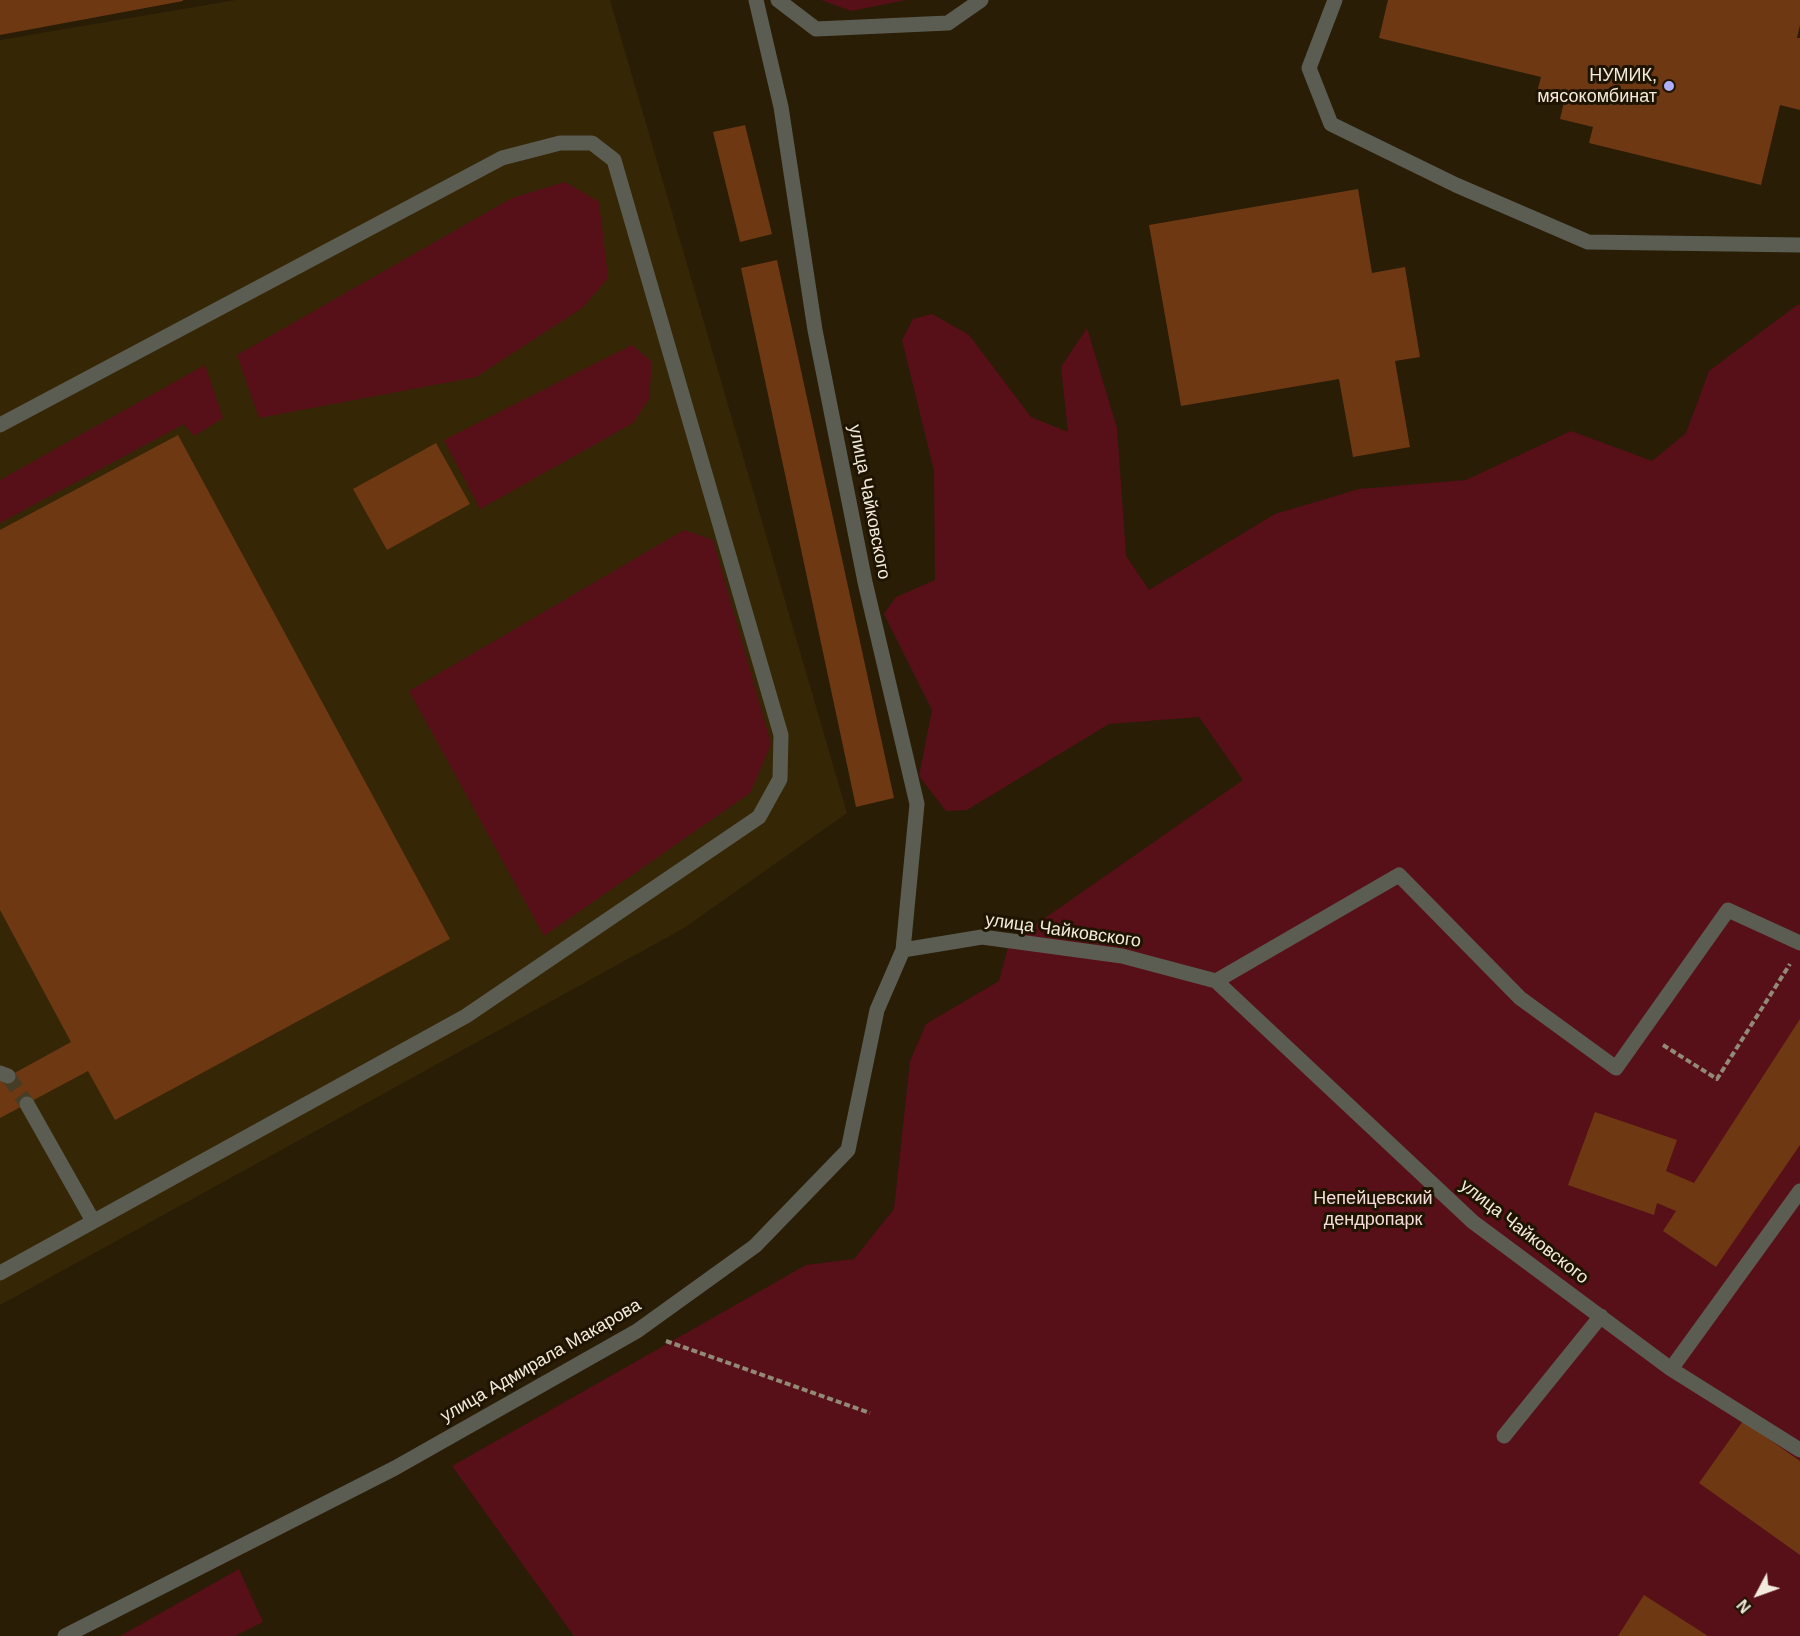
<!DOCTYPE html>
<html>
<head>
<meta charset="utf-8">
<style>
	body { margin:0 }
	#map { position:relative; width:1800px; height:1636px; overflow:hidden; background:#291d06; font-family:Arial,sans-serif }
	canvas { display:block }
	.north { position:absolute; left:1728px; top:1564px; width:60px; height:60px; -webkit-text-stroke:4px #1f1400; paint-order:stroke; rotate:229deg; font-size:16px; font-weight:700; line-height:24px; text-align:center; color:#f2ebdd }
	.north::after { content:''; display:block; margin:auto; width:21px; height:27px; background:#f2ebdd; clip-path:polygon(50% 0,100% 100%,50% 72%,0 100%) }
</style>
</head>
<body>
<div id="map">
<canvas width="1800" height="1636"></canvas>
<div class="north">N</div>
</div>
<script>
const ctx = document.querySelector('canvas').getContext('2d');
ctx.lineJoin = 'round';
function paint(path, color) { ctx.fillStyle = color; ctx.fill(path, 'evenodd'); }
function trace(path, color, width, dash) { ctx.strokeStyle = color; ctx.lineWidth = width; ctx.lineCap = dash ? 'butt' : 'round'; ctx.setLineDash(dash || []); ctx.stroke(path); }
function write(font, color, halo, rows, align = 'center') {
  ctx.font = font + ' Arial,sans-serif'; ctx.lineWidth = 6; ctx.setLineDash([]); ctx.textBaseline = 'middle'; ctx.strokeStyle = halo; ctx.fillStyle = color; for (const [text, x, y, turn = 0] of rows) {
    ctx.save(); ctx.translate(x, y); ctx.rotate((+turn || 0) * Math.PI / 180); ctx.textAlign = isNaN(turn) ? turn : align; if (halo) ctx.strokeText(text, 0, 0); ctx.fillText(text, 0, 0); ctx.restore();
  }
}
const built = new Path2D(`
	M236 0H610L847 813 684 928 0 1305V40Z`);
const green = new Path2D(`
	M821 0H906L851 11Z
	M565 182 599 202 608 278 582 308 476 377 259 418 237 355 512 198Z
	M1797 305H1800V1636H574L452 1466 806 1265 854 1259 894 1209 910 1061 926 1024 999 981 1009 943 1243 780 1199 717 1109 724 967 810 946 811 919 776 932 710 884 614 896 597 935 580 934 471 902 340 913 319 932 314 969 335 1031 417 1068 432 1061 367 1087 328 1117 428 1126 556 1149 590 1275 514 1359 489 1466 480 1571 431 1652 461 1686 433 1709 371Z
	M632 345 652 362 649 399 633 423 480 509 444 440Z
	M205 365 223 418 194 436 184 424 0 523V480Z
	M684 530 713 540 771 744 750 793 544 936 409 691Z
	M239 1569 263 1622 235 1636H120Z`);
const building = new Path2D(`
	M0 0H183V1L0 35Z
	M1388 0H1800V25L1797 38H1800V110L1780 105 1761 185 1589 143 1593 127 1560 119 1564 102 1536 96 1541 77 1379 38Z
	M745 125 772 234 740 242 713 132Z
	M1358 189 1372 273 1405 267 1420 357 1395 361 1410 447 1353 457 1339 379 1181 406 1149 225Z
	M777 260 894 798 856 807 741 268Z
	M178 435 450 939 115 1120 88 1071 0 1118V1081L71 1042 0 910V530Z
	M436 443 470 504 387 550 353 489Z
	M1800 1019V1145L1716 1267 1663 1231 1676 1211 1657 1203 1654 1215 1568 1185 1595 1112 1677 1140 1666 1171 1694 1183Z
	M1743 1421 1800 1461V1555L1699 1483Z
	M1644 1595 1708 1636H1618Z`);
const minorTunnel = new Path2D(`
	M8 1076 27 1104`);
const path = new Path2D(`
	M1663 1045 1717 1079 1790 964
	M666 1341 870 1413`);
const minor = new Path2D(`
	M778 0 816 29 948 23 981 0
	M1335 0 1309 68 1331 124 1456 185 1588 242 1800 245
	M0 425 502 158 560 143H592L614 160 781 735 780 779 759 817 466 1016 0 1273
	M903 950 982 937 1122 956 1216 981 1473 1222 1671 1369 1800 1450
	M1216 981 1399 875 1520 998 1616 1068 1728 910 1800 943
	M0 1073 8 1076
	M27 1104 93 1221
	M1671 1369 1800 1191
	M1504 1436 1601 1316
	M65 1636 395 1468 637 1331 755 1246 848 1150 877 1010 903 950 917 804 865 582 815 330 781 107 756 0`);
const markers = [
	[1669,86,6,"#afaefa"]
];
const poiNames = [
	["НУМИК,",1657,76],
	["мясокомбинат",1657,97]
];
const streetNames = [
	["улица Чайковского",869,502,79],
	["улица Чайковского",1063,931,8],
	["улица Чайковского",1524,1232,38],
	["улица Адмирала Макарова",541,1361,-30]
];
const parkNames = [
	["Непейцевский",1373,1199],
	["дендропарк",1373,1220]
];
paint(built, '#352606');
paint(green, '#570f18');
paint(building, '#6e3813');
trace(minorTunnel, '#473c26', 15, [15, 8]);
trace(path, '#928976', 4, [6, 3]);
trace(minor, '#5b5d52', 15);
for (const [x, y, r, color] of markers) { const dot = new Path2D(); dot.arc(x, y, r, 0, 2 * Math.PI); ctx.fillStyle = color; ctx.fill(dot); trace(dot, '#1f1400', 2); }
write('18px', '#f2ebdd', '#1f1400', poiNames, 'right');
write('18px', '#f2ebdd', '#1f1400', streetNames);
write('18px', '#f5dcdb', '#1f1400', parkNames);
</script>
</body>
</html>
